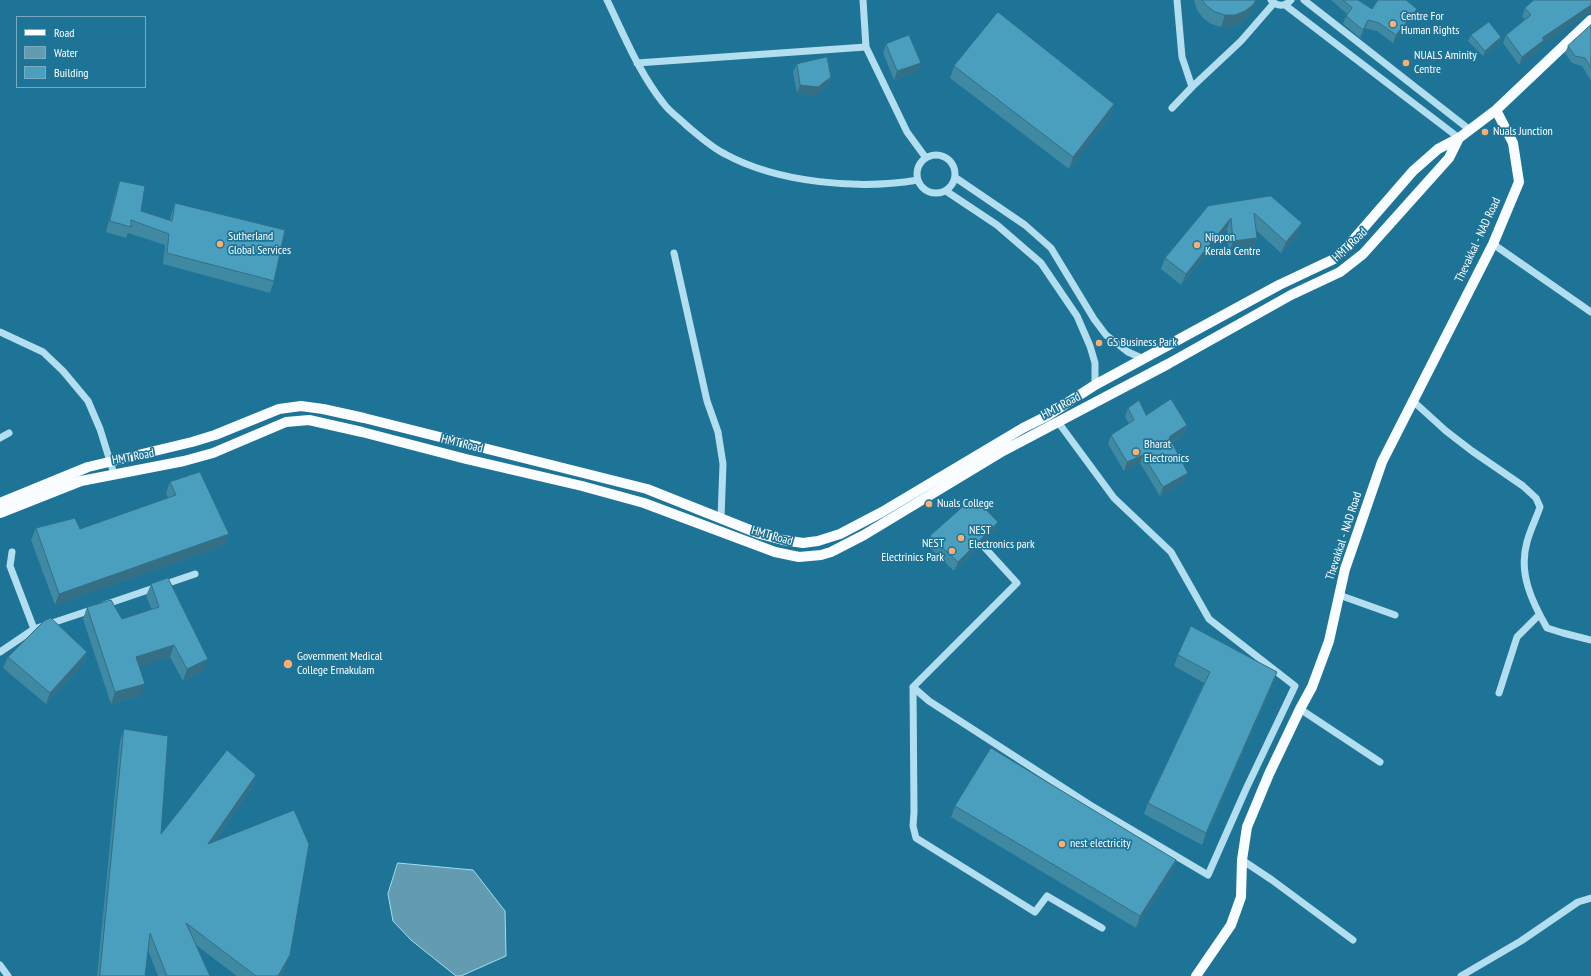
<!DOCTYPE html>
<html>
<head>
<meta charset="utf-8">
<style>
	body { margin:0 }
	#map { position:relative; width:1591px; height:976px; overflow:hidden; background:#1d7497; font-family:"PT Sans Narrow",sans-serif }
	canvas { display:block }
	.legend { position:absolute; left:16px; top:16px; width:130px; height:72px; box-sizing:border-box; background:#1d7497; border:1px solid #77acc1; margin:0; padding:5px 7px; list-style:none; font-size:12px; color:#fff }
	.legend li { display:flex; align-items:center; gap:8px; height:20px }
	.legend b { width:20px; border:1px solid #77acc1 }
</style>
</head>
<body>
<div id="map">
<canvas width="1591" height="976"></canvas>
<ul class="legend">
<li><b style="height:5px;background:#fafdff"></b>Road</li>
<li><b style="height:11px;background:#639bb1"></b>Water</li>
<li><b style="height:11px;background:#4a9fbe"></b>Building</li>
</ul>
</div>
<script>
const ctx = document.querySelector('canvas').getContext('2d');
ctx.lineJoin = 'round';
function paint(path, color) { ctx.fillStyle = color; ctx.fill(path, 'evenodd'); }
function trace(path, color, width, dash) { ctx.strokeStyle = color; ctx.lineWidth = width; ctx.lineCap = dash ? 'butt' : 'round'; ctx.setLineDash(dash || []); ctx.stroke(path); }
function write(font, color, halo, rows, align = 'center') {
  ctx.font = font + ' "PT Sans Narrow",sans-serif'; ctx.lineWidth = 3.5; ctx.setLineDash([]); ctx.textBaseline = 'middle'; ctx.strokeStyle = halo; ctx.fillStyle = color; for (const [text, x, y, turn = 0] of rows) {
    ctx.save(); ctx.translate(x, y); ctx.rotate((+turn || 0) * Math.PI / 180); ctx.textAlign = isNaN(turn) ? turn : align; if (halo) ctx.strokeText(text, 0, 0); ctx.fillText(text, 0, 0); ctx.restore();
  }
}
const water = new Path2D(`
	M398 863 473 870 505 911 506 956 461 976H456L411 940 393 921 388 894Z`);
const minor = new Path2D(`
	M607 0C624 35 639 73 664 104 670 112 679 118 686 125 698 135 711 147 725 154 778 183 859 190 918 180
	M863 0 866 47 907 132 926 158
	M1177 0 1182 57 1192 87
	M1271 0C1277 7 1285 7 1291 0
	M1304 0 1470 130
	M1285 5 1459 138
	M637 63 866 47
	M1172 108 1192 87 1241 41 1274 3
	M917 174a19 19 0 1 1 38 0a19 19 0 1 1-38 0Z
	M956 178 1025 225 1051 248 1094 319 1106 335 1128 352 1144 359
	M946 191 997 225 1041 263 1077 316 1090 346 1095 363V385
	M1493 244 1591 312
	M674 253 707 401 718 432 723 464 721 518
	M0 332 43 352 63 371 88 401 100 429 114 474
	M1413 401 1446 431 1472 451 1523 486 1536 498 1540 507C1536 519 1530 530 1527 542 1518 573 1532 602 1547 628L1563 633 1591 640
	M0 438 9 433
	M985 548 1017 583 913 687 929 701 1090 805 1208 875 1246 789 1295 686 1209 619 1171 552 1114 498 1058 422
	M12 552 10 566 34 629 94 609
	M1339 595 1395 615
	M104 605 195 574
	M0 652 34 629
	M913 687 914 812 913 826 916 838 1035 912 1047 896 1102 928
	M1499 693 1517 637 1539 615
	M1300 709 1380 762
	M1242 860 1272 880 1353 940
	M0 965 8 976
	M1461 976 1521 941 1578 902 1591 898`);
const major = new Path2D(`
	M0 503 88 467 192 442 215 435 279 409 301 406 323 409 364 418 647 489 760 534 783 540 803 543 818 541 840 534 882 512 1023 428 1047 416 1095 385 1279 285 1334 259 1347 247 1413 171 1438 149 1459 138 1496 110 1591 20
	M0 513 81 481 184 461 213 453 286 422 309 420 362 432 466 459 582 486 644 503 775 552 799 557 821 555 831 552 864 535 1003 451 1168 364 1291 295 1340 272 1363 254 1449 158 1459 138
	M1196 976 1231 925 1241 897 1242 860 1247 827 1269 774 1300 709 1312 687 1329 641 1345 569 1382 462 1493 244 1519 182 1513 143 1496 110`);
const wall = new Path2D(`
	M1194 0H1257L1254 8 1248 17 1241 23 1231 27H1221L1211 24 1203 18 1197 10Z
	M1331 0H1358L1372 9H1417L1414 17 1393 43 1377 31 1365 28 1360 38 1343 24 1346 16 1347 14Z
	M1591 0V11L1542 44 1541 48 1519 65 1503 43 1506 35 1525 19 1522 17 1525 8Z
	M1591 25V81L1582 66 1572 63 1565 53 1568 46Z
	M1471 35 1501 37 1499 43 1483 56 1468 41Z
	M886 44 921 63 918 71 894 80 883 53Z
	M797 64 831 77 827 86 815 96 797 93 793 72Z
	M954 66 1114 104 1110 116 1069 169 950 78Z
	M120 181 141 211 170 220 171 215 175 203 274 281 270 293 163 264 165 245 128 233 126 238 106 232 116 192Z
	M1271 196 1298 234 1281 253 1256 230 1257 238 1253 249 1229 253 1227 229 1181 285 1161 269 1165 258 1208 206Z
	M1128 408 1146 415 1187 425 1184 434 1172 442 1184 482 1160 496 1140 463 1124 471 1108 444 1111 435 1129 424 1125 417Z
	M170 482 229 534 225 545 55 605 31 540 36 528 80 529 168 498 166 493Z
	M998 522 995 530 954 571 927 545 930 536Z
	M151 584 204 670 183 681 170 657 139 666 141 696 111 704 83 619 87 607 122 619 152 610 146 596Z
	M87 652 83 664 46 704 3 668 8 657Z
	M1178 655 1273 684 1202 845 1144 814 1148 803 1204 683 1174 666Z
	M124 729 161 834 256 775 252 787 214 842 286 966 280 976H237L196 945 210 976H158L148 950 145 976H97L120 741Z
	M955 806 1176 860 1172 872 1136 928 951 817Z`);
const shadedWall = new Path2D(`
	M1256 0H1257L1254 8 1248 17 1241 23 1231 27H1221L1225 15Z
	M1591 5V11L1542 44 1541 48 1519 65 1522 57 1542 38Z
	M1417 9 1414 17 1393 43 1396 35Z
	M1368 20 1365 28 1360 38 1363 30Z
	M1501 37 1499 43 1483 56 1485 51Z
	M921 63 918 71 894 80 897 71Z
	M831 77 827 86 815 96 797 93 800 85Z
	M1114 104 1110 116 1069 169 1073 157Z
	M1231 218 1227 229 1181 285 1186 274Z
	M1302 223 1298 234 1281 253 1286 242Z
	M1257 238 1253 249 1229 253 1233 241Z
	M1187 425 1184 434 1166 445 1169 437Z
	M1143 455 1140 463 1124 471 1127 462Z
	M1188 473 1184 482 1160 496 1163 487Z
	M998 522 995 530 954 571 958 562Z
	M229 534 225 545 55 605 59 594Z
	M174 645 170 657 131 669 136 657Z
	M87 652 83 664 46 704 50 693Z
	M208 659 204 670 183 681 187 669Z
	M1277 672 1273 684 1202 845 1206 833Z
	M145 684 141 696 111 704 115 692Z
	M256 775 252 787 204 856 208 844Z
	M1176 860 1172 872 1136 928 1140 916Z
	M290 955 286 966 280 976H278Z`);
const building = new Path2D(`
	M1202 0H1256L1253 5 1245 11 1235 15H1225L1215 12 1207 6Z
	M1343 0H1358L1372 9 1378 0H1406L1417 9 1396 35 1379 23 1368 20 1363 30 1346 16 1352 8Z
	M1534 0H1591V5L1542 38 1544 40 1522 57 1506 35 1531 15 1525 8Z
	M998 12 1114 104 1073 157 954 66Z
	M1489 22 1501 37 1485 51 1471 35Z
	M1591 25V68L1585 58 1575 56 1568 46Z
	M909 35 921 63 897 71 886 44Z
	M827 57 831 77 818 87 800 85 797 64Z
	M120 181 145 186 141 211 172 221 175 203 285 230 274 281 167 253 169 234 131 220V227L110 221Z
	M1271 196 1302 223 1286 242 1254 213 1257 238 1233 241 1231 218 1186 274 1165 258 1208 206Z
	M1171 399 1187 425 1169 437 1188 473 1163 487 1143 455 1127 462 1111 435 1134 420 1128 408 1139 400 1146 415Z
	M200 472 229 534 59 594 36 528 75 518 80 529 176 495 170 482Z
	M974 497 998 522 958 562 930 536Z
	M168 578 208 659 187 669 174 645 136 657 145 684 115 692 87 607 111 600 122 619 159 607 151 584Z
	M51 618 87 652 50 693 8 657 44 621Z
	M1191 626 1277 672 1206 833 1148 803 1210 672 1178 655Z
	M124 729 168 736 161 834 227 750 256 775 208 844 294 810 309 844 290 955 278 976H256L186 923 210 976H167L150 933 145 976H100Z
	M991 748 1176 860 1140 916 955 806Z`);
const markers = [
	[1393,24,4,"#feae71"],
	[1406,63,4,"#feae71"],
	[1485,132,4,"#feae71"],
	[220,244,4,"#feae71"],
	[1197,245,4,"#feae71"],
	[1099,343,4,"#feae71"],
	[1136,452,4,"#feae71"],
	[929,504,4,"#feae71"],
	[961,538,4,"#feae71"],
	[952,551,4,"#feae71"],
	[288,664,5,"#feae71"],
	[1062,844,4,"#feae71"]
];
const poiNames = [
	["Centre For",1401,17],
	["Human Rights",1401,31],
	["NUALS Aminity",1414,56],
	["Centre",1414,70],
	["Nuals Junction",1493,132],
	["Sutherland",228,237],
	["Global Services",228,251],
	["Nippon",1205,238],
	["Kerala Centre",1205,252],
	["GS Business Park",1107,343],
	["Bharat",1144,445],
	["Electronics",1144,459],
	["Nuals College",937,504],
	["NEST",969,531],
	["Electronics park",969,545],
	["NEST",944,544,"right"],
	["Electrinics Park",944,558,"right"],
	["Government Medical",297,657],
	["College Ernakulam",297,671],
	["nest electricity",1070,844]
];
const streetNames = [
	["Thevakkal - NAD Road",1478,240,-65],
	["HMT Road",1350,245,-43],
	["HMT Road",1061,406,-28],
	["HMT Road",462,444,14],
	["HMT Road",133,457,-10],
	["HMT Road",772,536,16],
	["Thevakkal - NAD Road",1344,536,-72]
];
paint(water, '#639bb1');
trace(water, '#a5ddf1', 1);
trace(minor, '#b2deef', 7);
trace(major, '#fafdff', 10);
paint(wall, '#4089a3');
paint(shadedWall, '#346f85');
paint(building, '#4a9fbe');
trace(building, '#346f85', 1);
for (const [x, y, r, color] of markers) { const dot = new Path2D(); dot.arc(x, y, r, 0, 2 * Math.PI); ctx.fillStyle = color; ctx.fill(dot); trace(dot, '#1d7497', 1.5); }
write('12px', '#fff', '#1d7497', poiNames, 'left');
write('12px', '#fff', '#1d7497', streetNames);
</script>
</body>
</html>
